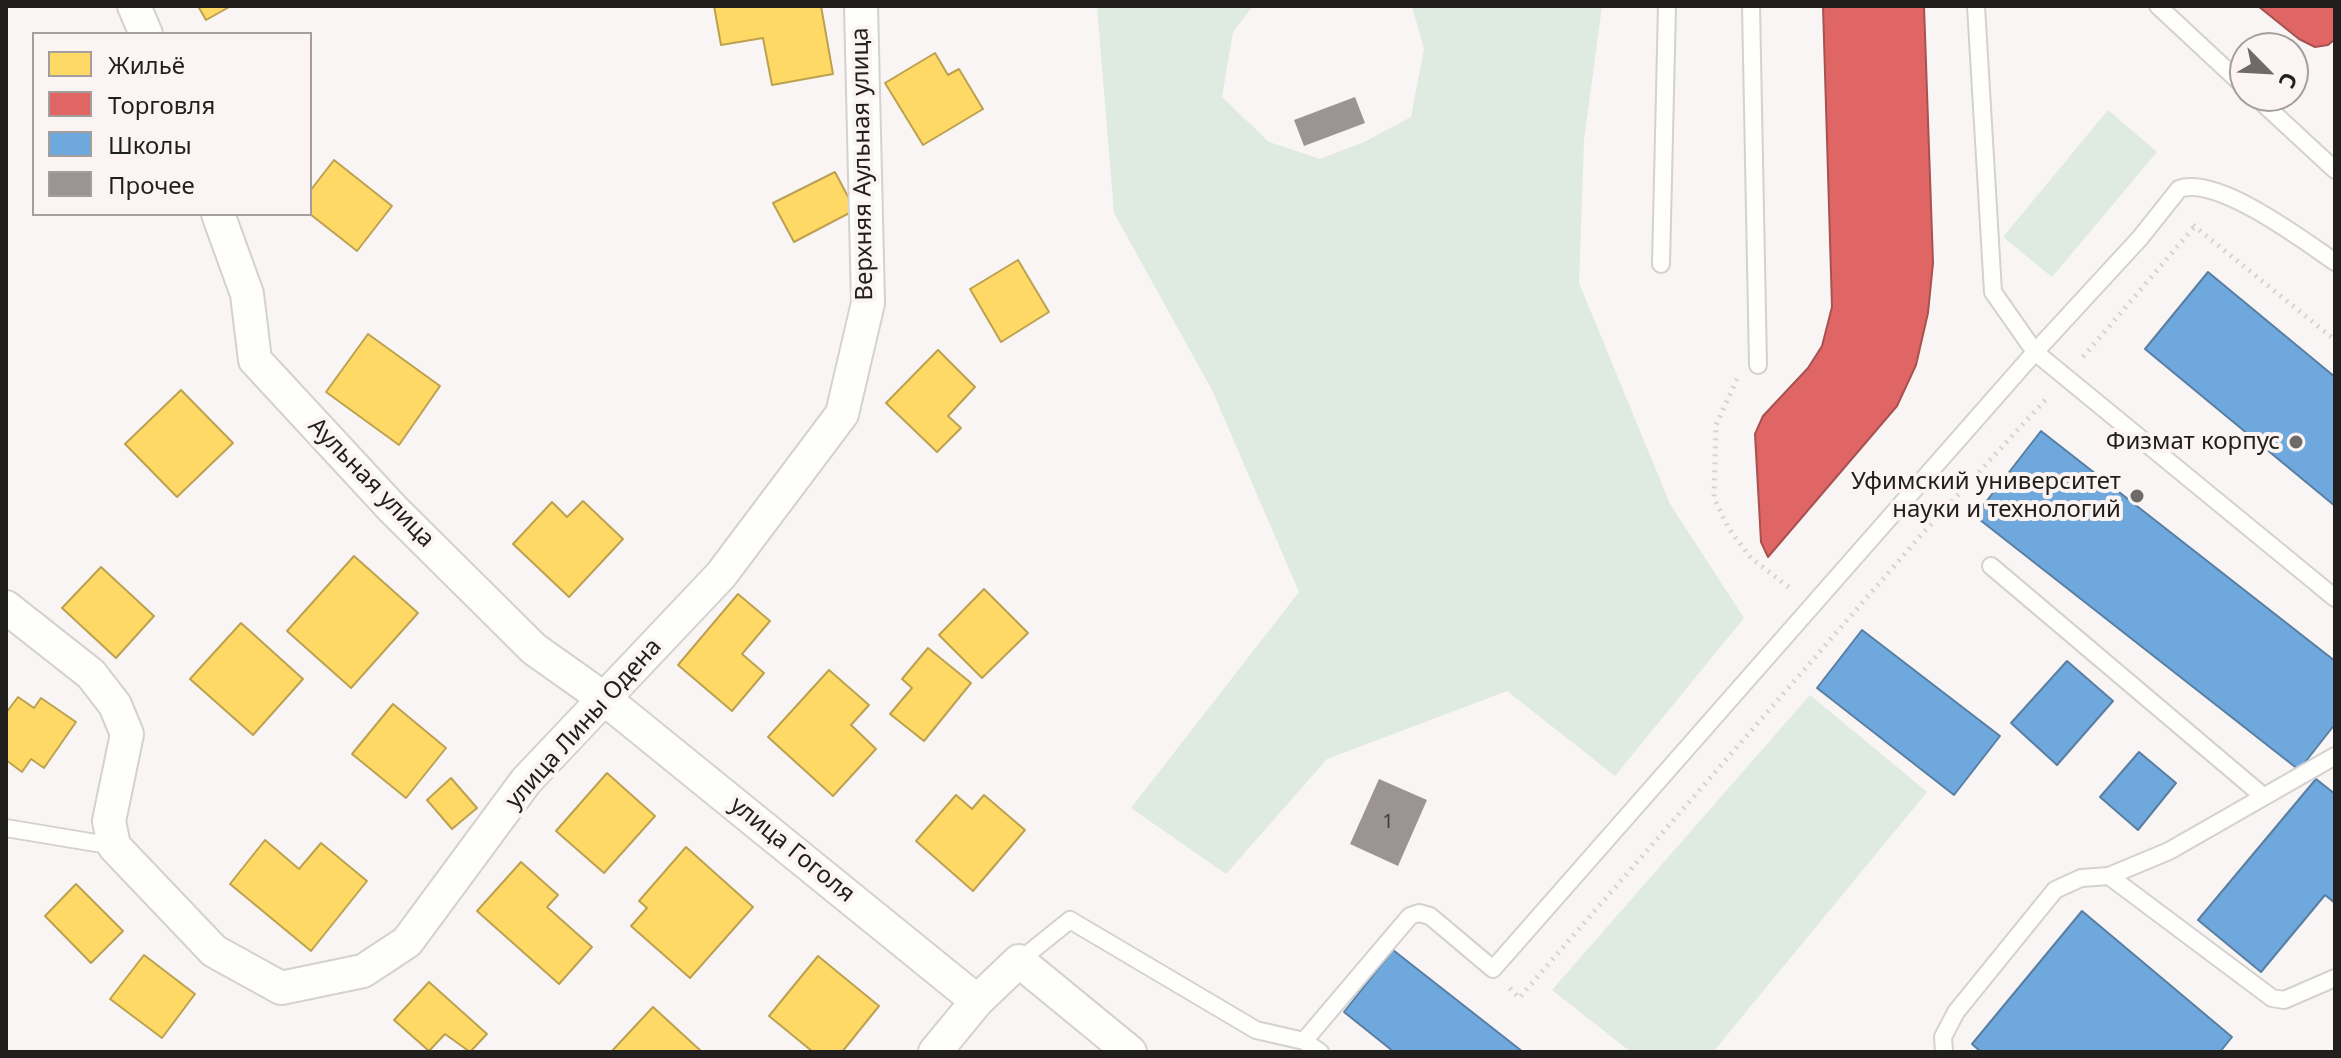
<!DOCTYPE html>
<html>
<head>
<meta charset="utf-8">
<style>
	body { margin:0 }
	#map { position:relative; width:2341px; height:1058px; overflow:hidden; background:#f9f5f4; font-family:"Noto Sans",sans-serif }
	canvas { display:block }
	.frame { position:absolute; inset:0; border:8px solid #211f1e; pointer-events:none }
	.legend { position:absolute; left:32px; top:32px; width:280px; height:184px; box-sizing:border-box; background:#fbf4f2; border:2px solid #a49f9d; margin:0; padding:10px 14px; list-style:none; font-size:24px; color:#211f1e }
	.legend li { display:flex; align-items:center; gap:16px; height:40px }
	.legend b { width:40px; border:2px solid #a49f9d }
	.north { position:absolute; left:2229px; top:32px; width:80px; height:80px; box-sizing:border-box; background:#fbf4f2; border:2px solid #a49f9d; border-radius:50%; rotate:114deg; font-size:22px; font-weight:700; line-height:32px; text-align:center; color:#211f1e }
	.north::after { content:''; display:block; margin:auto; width:28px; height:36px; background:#6d6a69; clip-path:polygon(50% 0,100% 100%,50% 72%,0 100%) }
</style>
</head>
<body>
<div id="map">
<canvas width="2341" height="1058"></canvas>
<div class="frame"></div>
<ul class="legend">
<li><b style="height:22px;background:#ffd966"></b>Жильё</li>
<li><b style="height:22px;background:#e06666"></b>Торговля</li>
<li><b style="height:22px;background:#6fa8dc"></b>Школы</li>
<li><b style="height:22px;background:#9b9492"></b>Прочее</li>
</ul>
<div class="north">С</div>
</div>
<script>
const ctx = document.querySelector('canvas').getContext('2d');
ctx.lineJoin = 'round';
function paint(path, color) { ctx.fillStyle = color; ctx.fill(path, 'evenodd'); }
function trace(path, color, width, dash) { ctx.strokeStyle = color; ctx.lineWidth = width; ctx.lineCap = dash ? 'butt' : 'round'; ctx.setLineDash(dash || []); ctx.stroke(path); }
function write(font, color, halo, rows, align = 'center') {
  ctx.font = font + ' "Noto Sans",sans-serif'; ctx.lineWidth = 8; ctx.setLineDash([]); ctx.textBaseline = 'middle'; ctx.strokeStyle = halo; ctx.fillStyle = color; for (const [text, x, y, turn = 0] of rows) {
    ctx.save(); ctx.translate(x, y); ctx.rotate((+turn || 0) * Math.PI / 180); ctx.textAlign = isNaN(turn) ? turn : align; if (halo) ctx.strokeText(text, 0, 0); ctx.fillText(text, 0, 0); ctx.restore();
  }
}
const green = new Path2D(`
	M1097 6H1253L1233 32 1222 97 1269 142 1320 159 1364 142 1411 117 1424 49 1412 6H1602L1584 140 1579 283 1670 504 1744 618 1615 776 1507 691 1327 759 1226 874 1131 808 1299 592 1212 390 1114 213Z
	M2108 110 2157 152 2052 277 2003 237Z
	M1810 695 1927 792 1713 1052H1631L1552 990Z`);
const homes = new Path2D(`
	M198 6H231L206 20Z
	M714 6H821L833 74 772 85 763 38 721 45Z
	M935 53 948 75 959 69 983 109 923 145 885 83Z
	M334 160 392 206 357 251 310 214V191Z
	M835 172 855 210 794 242 773 203Z
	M1018 260 1049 312 1001 342 970 289Z
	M368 334 440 386 399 445 326 392Z
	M938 350 975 387 948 416 961 428 937 452 886 403Z
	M181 390 233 443 177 497 125 444Z
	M583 501 623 539 569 597 513 544 552 502 567 517Z
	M354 556 418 613 351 688 287 631Z
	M101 567 154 616 116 658 62 608Z
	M984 589 1028 633 982 678 939 635Z
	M738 594 770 621 742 654 764 673 732 711 678 665Z
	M241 623 303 679 253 735 190 679Z
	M928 648 971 683 924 741 890 714 912 688 902 679Z
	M829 670 869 705 851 725 876 749 833 796 768 737Z
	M18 697 34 708 41 698 76 722 44 768 31 759 22 772 6 760V713Z
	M393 704 446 748 406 798 352 754Z
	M607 773 655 816 604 873 556 831Z
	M451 778 477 808 452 829 427 800Z
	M956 795 972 809 984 795 1025 830 973 891 916 841Z
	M265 840 299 869 321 843 367 881 311 951 230 884Z
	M686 847 753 907 690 978 631 926 647 908 639 901Z
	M521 862 558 895 547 907 592 947 559 984 477 911Z
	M76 884 123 931 91 963 45 916Z
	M144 955 195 994 162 1038 110 999Z
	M818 956 879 1006 842 1052H813L769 1016Z
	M429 982 487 1034 470 1052 445 1034 429 1051 394 1020Z
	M653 1007 702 1052H611Z`);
const shops = new Path2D(`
	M1823 6H1924L1933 263 1928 313 1916 365 1897 406 1768 557 1761 542 1755 434 1763 416 1808 368 1822 346 1832 307Z
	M2258 6H2335L2334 40 2328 45 2315 47 2299 39Z`);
const schools = new Path2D(`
	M2208 272 2335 377V506L2145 349Z
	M2041 431 2335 661V724L2299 770 1975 516Z
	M1862 630 2000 736 1954 795 1817 688Z
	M2067 661 2113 701 2057 765 2011 723Z
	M2139 752 2176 783 2138 830 2100 797Z
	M2316 779 2335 794V903L2325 895 2261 972 2198 920Z
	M2082 911 2232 1037 2220 1052H1981L1972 1044Z
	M1393 950 1509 1041 1523 1052H1394L1344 1012Z`);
const building = new Path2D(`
	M1355 97 1365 123 1304 146 1294 120Z
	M1379 779 1427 800 1398 866 1350 844Z`);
const path = new Path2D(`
	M2193 225 2335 340
	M2083 357 2194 227
	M1737 379 1716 425 1714 498 1729 529 1751 558 1791 589
	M1510 988 1519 998 1922 534 2048 397`);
const service = new Path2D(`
	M1751 6 1758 365
	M1976 6 1993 292 2035 352 2335 598
	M2158 6 2245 87
	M2255 96 2335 170
	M1661 264 1667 6
	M1991 566 2263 796
	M6 828 114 846
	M2109 876 2272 998 2284 1000 2335 978
	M1019 961 1070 920 1256 1030 1304 1041 1320 1052
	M1304 1041 1410 916 1419 913 1430 916 1493 969 2035 352 2140 238 2179 189C2217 175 2303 240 2335 262
	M1944 1052 1943 1037 1956 1012 2055 890 2081 878 2109 876 2169 851 2335 756`);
const minor = new Path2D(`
	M134 6 146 34
	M218 214 247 294 255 360 393 509 534 649 606 700 977 1001
	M6 607 91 674 115 705 127 734 109 821 114 846 214 951 281 988 363 971 407 942 526 781 721 575 842 414 868 303 861 6
	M935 1052 977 1001 1019 961 1130 1052`);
const markers = [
	[2296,442,8,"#6d6a69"],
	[2137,496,8,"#6d6a69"]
];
const numberNames = [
	["1",1388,822]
];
const streetNames = [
	["Верхняя Аульная улица",863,164,-91],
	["Аульная улица",371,483,46],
	["улица Лины Одена",584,724,-48],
	["улица Гоголя",792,850,39]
];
const poiNames = [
	["Физмат корпус",2280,442],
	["Уфимский университет",2121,482],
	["науки и технологий",2121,510]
];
paint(green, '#dfeae0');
paint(homes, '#ffd966');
trace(homes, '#bca150', 2);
paint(shops, '#e06666');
trace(shops, '#a75150', 2);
paint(schools, '#6fa8dc');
trace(schools, '#587fa3', 2);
paint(building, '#9b9492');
trace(service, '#d4d1d0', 20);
trace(minor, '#d4d1d0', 36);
trace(path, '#d5d4d4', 5, [2, 6]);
trace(service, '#fefefd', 16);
trace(minor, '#fefefd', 32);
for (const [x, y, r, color] of markers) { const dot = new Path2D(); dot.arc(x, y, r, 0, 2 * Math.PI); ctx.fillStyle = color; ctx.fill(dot); trace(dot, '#fbf4f2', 3); }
write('20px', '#403c3b', null, numberNames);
write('24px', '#211f1e', '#fbf4f2', streetNames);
write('24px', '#211f1e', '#fbf4f2', poiNames, 'right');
</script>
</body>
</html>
